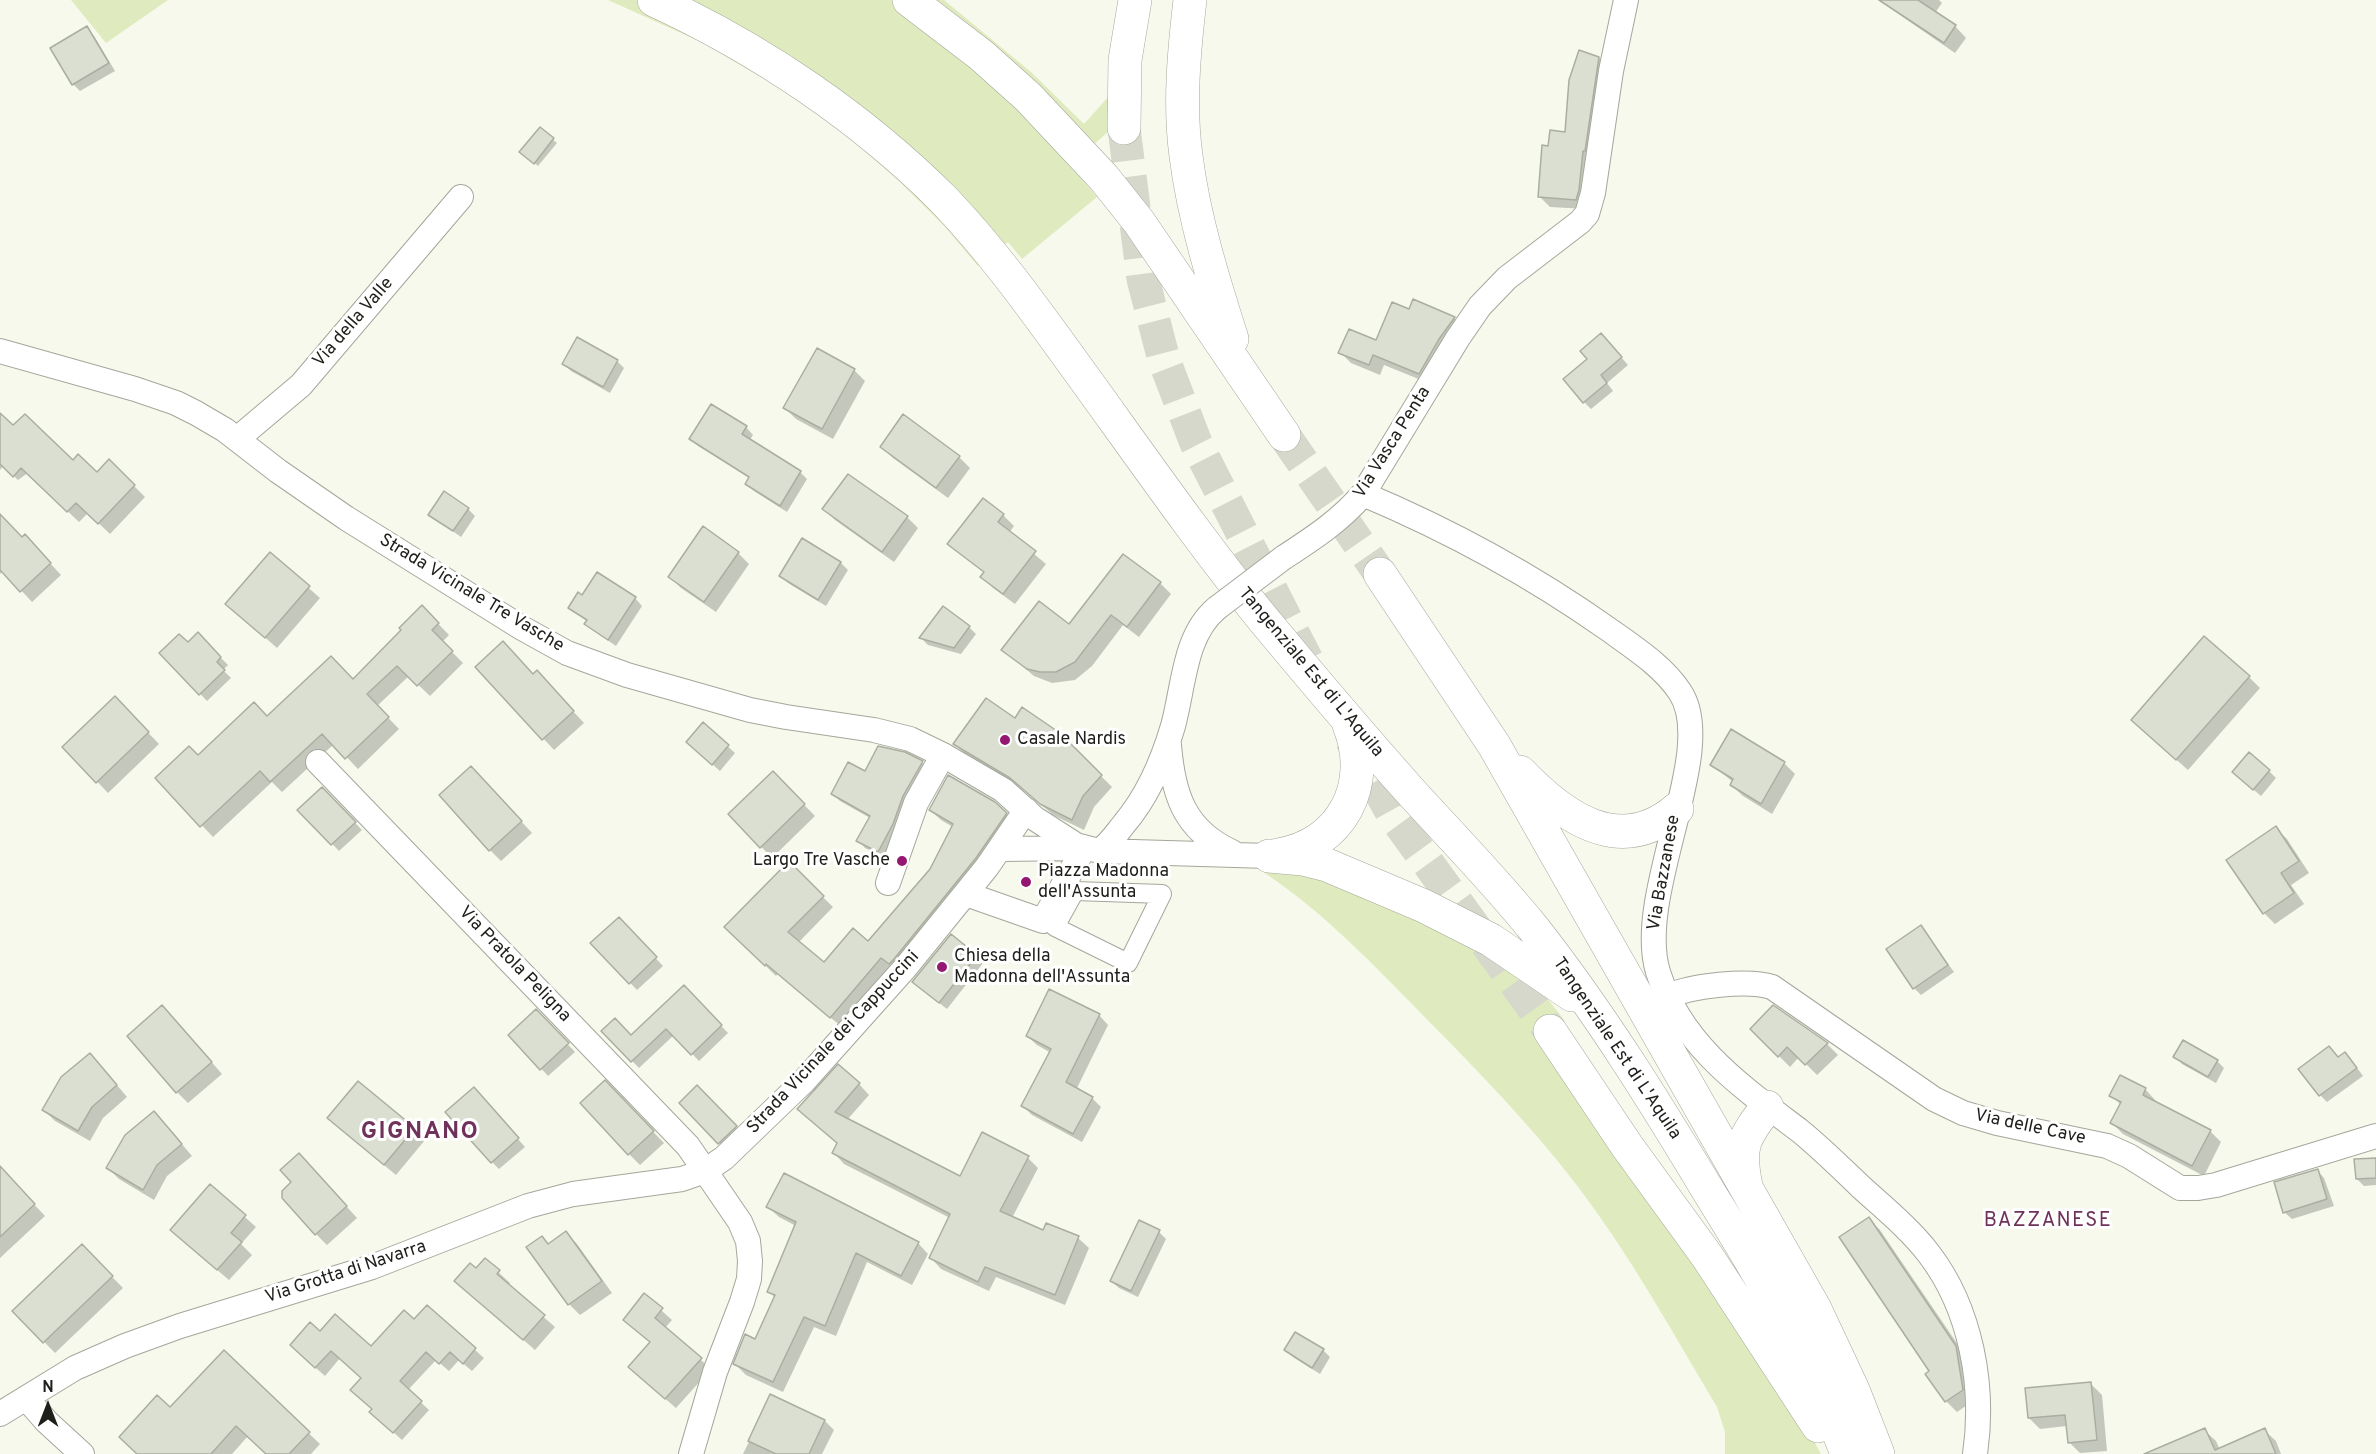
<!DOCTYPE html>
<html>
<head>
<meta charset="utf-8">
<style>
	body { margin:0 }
	#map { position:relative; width:2376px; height:1454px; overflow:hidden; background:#f6f9ec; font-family:Overpass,sans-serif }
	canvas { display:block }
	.north { position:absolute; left:18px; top:1376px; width:60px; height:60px; -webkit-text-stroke:4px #fff; paint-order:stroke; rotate:0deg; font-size:16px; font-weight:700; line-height:24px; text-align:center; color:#1e1f1a }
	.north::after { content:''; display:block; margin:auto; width:21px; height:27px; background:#1e1f1a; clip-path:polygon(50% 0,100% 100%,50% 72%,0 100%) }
</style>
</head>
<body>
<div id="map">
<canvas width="2376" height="1454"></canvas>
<div class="north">N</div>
</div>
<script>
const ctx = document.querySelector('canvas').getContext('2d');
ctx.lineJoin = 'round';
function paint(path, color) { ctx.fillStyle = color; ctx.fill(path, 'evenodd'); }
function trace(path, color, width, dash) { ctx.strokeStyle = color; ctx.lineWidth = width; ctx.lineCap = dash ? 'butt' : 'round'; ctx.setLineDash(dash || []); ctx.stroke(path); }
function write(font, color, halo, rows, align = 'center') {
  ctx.font = font + ' Overpass,sans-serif'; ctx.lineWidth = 6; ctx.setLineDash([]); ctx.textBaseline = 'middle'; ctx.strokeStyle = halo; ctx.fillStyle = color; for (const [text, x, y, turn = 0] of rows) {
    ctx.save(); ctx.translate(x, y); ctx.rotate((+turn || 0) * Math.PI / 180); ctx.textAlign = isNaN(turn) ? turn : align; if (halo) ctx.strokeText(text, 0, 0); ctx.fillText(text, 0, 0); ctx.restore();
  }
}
const green = new Path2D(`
	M71 0H168L106 43Z
	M608 0H944L1031 72 1084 124 1109 96 1110 130 1070 166 1097 197 1022 259 1008 242 978 266 945 227 898 180 837 127 771 83 701 42Z
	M1260 870H1300L1383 896 1535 983 1565 1021 1537 1036 1790 1397 1821 1454H1725V1432L1717 1407C1667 1323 1619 1235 1556 1159 1511 1104 1460 1053 1410 1002 1363 954 1317 907 1260 870Z`);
const shadow = new Path2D(`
	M1878 0H1939L1942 3 1935 13 1955 26 1966 38 1955 53Z
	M87 28 94 36 115 71 80 91 73 84Z
	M1599 58 1609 68 1586 209 1550 207 1540 197 1550 147 1567 133Z
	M540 129 557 143 538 166 525 155Z
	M1414 301 1454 318 1465 329 1431 384 1384 365 1380 375 1351 363 1340 352 1377 342 1409 311Z
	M1608 342 1628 365 1607 383 1613 391 1591 409 1584 402Z
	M617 361 624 368 610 393 571 371 564 364Z
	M854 370 865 381 833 439 796 419 785 408Z
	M0 415 13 427 60 450 18 480 3 466 0 470Z
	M746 427 753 435 749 441 800 472 807 479 787 512 754 491 747 484 750 478 698 446 691 439Z
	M882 447 959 457 970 468 948 498 893 458Z
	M109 461 145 497 110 534 88 513 79 522 37 482 73 462 97 474Z
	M468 509 475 516 461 537 430 515Z
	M824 509 907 517 918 528 894 562 835 520Z
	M1003 515 1014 526 1009 533 1046 564 1015 604 993 588 982 577 985 573 949 544Z
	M0 516 22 539 36 548 61 575 32 602 3 571 0 574Z
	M802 540 841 563 848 570 826 606 788 583 781 575Z
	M738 553 749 564 716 612 681 588 670 577Z
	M270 554 320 598 277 648 227 604Z
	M1160 583 1171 594 1139 637 1123 625 1092 666 1075 680 1052 683 1034 676 1003 650 1070 626Z
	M583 597 635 598 642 606 616 646 594 631 586 624 588 622 570 607Z
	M422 607 449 635 442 642 463 663 430 696 409 676 377 706 399 729 358 769 334 744 282 792 272 782 213 837 157 778 267 718 353 681 404 630Z
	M969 627 976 634 961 654 928 645 921 638Z
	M198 635 228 665 223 670 231 678 207 701 161 653 188 644Z
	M477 667 533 675 548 684 584 723 554 750Z
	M2249 677 2260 688 2188 770 2144 731Z
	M115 698 159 744 108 793 64 747Z
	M1015 720 1059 734 1112 787 1094 807 1084 830 1053 815 1023 789 966 755 955 744Z
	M703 724 735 753 720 771 695 749Z
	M905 754 922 762 929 770 886 858 865 848 858 840 870 818 840 801 833 794 865 773Z
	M1784 763 1795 774 1772 814 1743 796 1731 785 1733 782 1712 765Z
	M2269 771 2276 778 2261 796 2241 779Z
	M773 773 815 816 772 858 730 814Z
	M482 779 532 833 501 861 490 850Z
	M322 789 362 830 339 851 300 810Z
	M930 810 1006 814 1017 824 842 1027 778 974 776 976 726 927 789 864 833 907 798 943 824 964 869 944 931 870 953 827 941 820Z
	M2275 828 2287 839 2309 873 2291 885 2304 904 2275 924 2264 913Z
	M619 919 663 966 637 990 592 943Z
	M1921 927 1954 972 1921 995 1914 988Z
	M976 956 983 963 947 1009 921 989Z
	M684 987 728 1033 699 1061 674 1035 639 1068 603 1031 631 1037Z
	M1774 1007 1827 1044 1838 1055 1817 1075 1799 1057 1790 1067 1752 1029Z
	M536 1011 575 1052 548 1076 510 1035Z
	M1099 1015 1108 1025 1076 1090 1092 1098 1101 1107 1082 1142 1032 1115 1023 1106 1051 1053 1037 1045 1027 1036Z
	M173 1018 222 1074 188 1103 177 1092Z
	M2175 1056 2217 1061 2224 1068 2216 1083 2182 1064Z
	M2339 1058 2352 1061 2363 1076 2327 1102 2320 1095Z
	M101 1066 127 1097 103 1118 90 1141 55 1121 43 1109Z
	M605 1082 664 1143 640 1165 629 1154Z
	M859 1084 869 1095 847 1120 960 1178 1028 1158 1038 1168 1012 1218 1044 1232 1078 1238 1089 1248 1065 1305 996 1277 989 1291 941 1269 931 1258 950 1218 844 1164 834 1153 838 1144 799 1109Z
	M697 1087 743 1134 726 1150 681 1103Z
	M2145 1089 2156 1101 2155 1103 2210 1131 2221 1142 2204 1176 2123 1134 2112 1123 2121 1105 2111 1095Z
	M481 1097 525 1147 499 1169 492 1162Z
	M165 1124 192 1156 167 1176 154 1200 119 1179 108 1168Z
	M340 1129H414L425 1140 396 1175Z
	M2376 1159V1185L2364 1186 2357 1179Z
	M310 1166 357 1218 327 1245 316 1234Z
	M2317 1170 2324 1178 2334 1206 2292 1219 2284 1212Z
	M0 1171 12 1181 45 1216 0 1258Z
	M210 1186 256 1227 241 1244 252 1255 229 1280 183 1241Z
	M768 1207 918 1243 928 1254 912 1285 867 1262 836 1336 814 1327 783 1392 746 1375 735 1364 755 1341 775 1298 769 1291 796 1226 779 1217Z
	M1869 1219 1880 1230 1967 1358 1973 1401 1957 1412 1946 1401 1931 1372Z
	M1159 1232 1166 1239 1138 1297 1119 1288 1111 1281Z
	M566 1233 577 1244 612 1293 580 1315 569 1304 542 1238 549 1245Z
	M82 1246 123 1288 55 1353 14 1311Z
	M485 1260 510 1283 508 1286 555 1327 535 1350 456 1281 476 1271Z
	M644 1295 672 1320 665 1328 711 1369 676 1408 640 1377 651 1343Z
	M427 1307 484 1358 472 1371 459 1360 449 1371 436 1360 408 1390 429 1410 402 1440 380 1420 374 1410 363 1378 340 1358 325 1376 300 1354 320 1333 371 1348 414 1321Z
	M1286 1350H1323L1330 1357 1320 1374 1293 1357Z
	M224 1352 320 1444 311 1454H267L248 1436 232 1454H138L170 1409Z
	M2090 1383 2102 1395 2107 1451 2080 1453 2069 1442 2067 1426 2040 1429 2029 1418Z
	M771 1396 825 1421 834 1430 822 1454H743Z
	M2204 1430 2216 1441 2220 1450 2264 1430 2276 1441 2281 1454H2177Z`);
const building = new Path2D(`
	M1879 0H1918L1956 25 1944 43Z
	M87 26 109 63 72 85 50 48Z
	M1579 50 1599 57 1585 151H1583L1579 190 1576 200 1538 197 1542 145 1548 146 1550 130 1565 132 1569 80Z
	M540 127 554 138 534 164 519 152Z
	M1413 299 1455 317 1439 339 1419 374 1373 355 1369 365 1338 353 1349 329 1376 340 1392 302 1409 309Z
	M1601 333 1622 357 1601 375 1607 383 1583 403 1563 379 1587 359 1580 351Z
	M577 337 618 360 603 387 562 364Z
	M817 348 855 369 822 429 783 408Z
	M711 404 747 426 742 434 801 471 780 506 745 484 749 477 689 439Z
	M0 413 13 425 25 414 73 460 78 454 97 472 109 459 135 485 98 524 76 503 67 512 21 468 13 477 0 464Z
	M903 414 960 456 936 488 880 447Z
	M848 474 908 516 882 552 822 509Z
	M444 491 469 508 453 531 428 515Z
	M983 498 1004 514 998 522 1036 551 1003 594 980 577 984 572 947 544Z
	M0 514 22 537 25 534 51 563 20 592 0 570Z
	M703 526 739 552 704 602 668 577Z
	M802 538 841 562 818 600 779 576Z
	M270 552 310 586 265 638 225 604Z
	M1123 554 1161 582 1127 627 1111 615 1075 662 1056 672H1040L1027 669 1001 650 1039 601 1069 624Z
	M597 572 636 597 608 640 584 624 587 620 568 608 578 592 582 595Z
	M422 605 439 623 432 630 453 651 417 686 397 666 367 694 389 717 345 759 322 734 270 782 260 771 200 827 155 778 189 746 198 755 254 702 267 716 331 656 353 679 401 630 399 628Z
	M943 606 970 626 954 648 919 638Z
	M198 632 221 657 217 662 225 670 199 695 159 653 179 634 188 642Z
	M2204 636 2250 676 2176 760 2131 720Z
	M503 641 533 674 537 670 574 711 542 740 475 667Z
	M115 696 149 732 96 783 62 747Z
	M986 698 1015 718 1022 707 1060 733 1102 775 1083 796 1072 820 1040 804 1010 778 953 744Z
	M703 722 729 745 712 765 686 742Z
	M1731 729 1785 762 1761 804 1730 785 1733 779 1710 765Z
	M878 746 905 752 923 761 903 796 893 824 878 852 856 841 870 816 831 794 848 762 865 771Z
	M2249 752 2270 770 2253 790 2232 772Z
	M471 766 522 821 489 851 439 795Z
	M773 771 805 804 760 848 728 814Z
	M948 775 995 802 1007 813 976 858 894 959 889 964 881 958 830 1018 766 964 765 966 724 927 789 861 824 896 788 932 824 962 853 928 868 941 930 869 953 824 929 810Z
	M322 787 356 822 331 845 297 810Z
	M2276 826 2299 861 2281 873 2294 893 2263 914 2226 860Z
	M619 917 657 957 629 984 590 943Z
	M1921 925 1948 965 1913 989 1886 949Z
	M951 934 977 955 939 1003 912 982Z
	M684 985 722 1025 691 1055 666 1029 631 1062 601 1031 615 1018 631 1035Z
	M1049 989 1100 1014 1066 1082 1093 1097 1073 1134 1021 1106 1051 1049 1026 1036Z
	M162 1005 212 1062 176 1093 127 1036Z
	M1773 1005 1828 1043 1805 1065 1787 1047 1778 1057 1750 1029Z
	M536 1009 569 1043 540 1070 508 1035Z
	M2183 1040 2218 1060 2208 1077 2173 1057Z
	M2329 1046 2338 1057 2345 1052 2357 1068 2319 1096 2298 1069Z
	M90 1053 117 1085 92 1107 78 1131 42 1110 61 1077Z
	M838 1064 860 1083 835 1112 960 1176 982 1132 1029 1156 1000 1211 1043 1230 1046 1223 1079 1236 1055 1295 985 1267 978 1282 929 1258 950 1214 832 1153 837 1143 797 1109Z
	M2120 1075 2146 1088 2143 1095 2211 1130 2192 1166 2110 1123 2121 1102 2109 1096Z
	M605 1080 654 1131 628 1155 580 1103Z
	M358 1081 415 1128 384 1165 327 1118Z
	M697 1085 737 1126 718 1144 679 1103Z
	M474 1087 519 1138 491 1163 445 1112Z
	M154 1111 182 1144 157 1165 143 1190 106 1168 125 1135Z
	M299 1153 347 1206 315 1235 282 1198V1191L291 1182 280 1170Z
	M2376 1158V1178L2356 1179 2354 1159Z
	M0 1166 35 1204 0 1237Z
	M2318 1169 2327 1199 2283 1213 2274 1182Z
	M784 1173 919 1242 901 1276 856 1253 825 1326 804 1317 773 1382 733 1364 745 1334 755 1339 775 1295 767 1292 796 1222 766 1207Z
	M210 1184 246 1215 231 1233 242 1242 217 1270 170 1230Z
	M1869 1217 1956 1346 1963 1390 1945 1402 1925 1374 1929 1371 1839 1237Z
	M1139 1220 1160 1230 1131 1291 1110 1281Z
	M566 1231 602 1281 568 1305 526 1247 542 1236 548 1244Z
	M82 1244 113 1276 43 1343 12 1311Z
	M485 1258 500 1270 497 1274 545 1315 523 1340 454 1281 470 1263 476 1268Z
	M644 1293 663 1308 655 1318 702 1358 665 1399 628 1367 650 1342 623 1320Z
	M427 1305 476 1348 463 1364 450 1352 439 1364 426 1352 400 1381 422 1401 393 1433 369 1412 372 1409 350 1390 361 1378 331 1351 315 1368 290 1345 310 1322 320 1331 335 1314 371 1346 404 1310 414 1319Z
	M1295 1332 1324 1349 1312 1368 1284 1350Z
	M224 1350 310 1432 289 1454H266L236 1426 211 1454H137L119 1437 157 1395 170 1407Z
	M2091 1382 2097 1440 2068 1443 2065 1415 2028 1418 2025 1388Z
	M770 1394 825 1420 809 1454H776L748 1441Z
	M2205 1428 2215 1450 2265 1428 2276 1454H2144Z`);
const trunkTunnel = new Path2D(`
	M1124 128 1143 279 1164 360 1196 443 1307 660
	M1284 435 1380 574
	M1351 739 1393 815 1550 1031`);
const pedestrian = new Path2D(`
	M1075 891 1162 894 1128 963 1055 927Z`);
const minor = new Path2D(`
	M0 351 135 389 176 403 196 413 225 430 278 471 346 518 522 628 567 653 627 675 750 710 786 717 874 730 910 739 943 755 1003 790 1034 818 1076 845 1099 851 1269 856
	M237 439 301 385 461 197
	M1363 494C1451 531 1530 574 1608 629 1633 647 1663 666 1680 692 1719 750 1634 894 1658 972 1681 1045 1742 1087 1800 1131 1821 1148 1841 1168 1861 1187 1884 1208 1910 1229 1929 1254 1971 1309 1985 1386 1975 1454
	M1283 558C1312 539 1340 521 1363 494L1458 338 1480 306 1507 278 1580 222 1587 214 1593 193 1611 71 1626 0
	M1169 745C1173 794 1184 830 1232 852
	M318 762 688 1146 740 1222 748 1241 750 1261 749 1279 742 1302 715 1372 691 1454
	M1099 851C1109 845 1116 834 1124 824 1147 797 1163 760 1173 726 1184 686 1184 635 1217 608
	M888 883 916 803 943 755
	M966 894 1043 921 1084 848 1000 849
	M1668 996C1692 986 1747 979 1772 987L1934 1099 1963 1113 1997 1123 2107 1146 2129 1156 2180 1188H2198L2216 1185 2376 1136
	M26 1398 47 1422 82 1454
	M0 1414 75 1368 125 1346 180 1326 372 1267 528 1206 573 1194 682 1179 705 1171 724 1158 804 1081 905 968 987 867 1026 810`);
const trunk = new Path2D(`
	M654 0C760 49 861 117 944 200 990 248 1030 303 1069 357 1133 445 1195 535 1263 619 1312 678 1361 736 1412 793 1453 838 1496 882 1534 929 1599 1012 1655 1102 1709 1192 1761 1276 1812 1361 1847 1454
	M909 0 981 55 1028 97 1104 178 1139 222 1284 435
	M1190 0C1184 51 1179 105 1186 156 1194 219 1213 279 1232 339
	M1124 128 1125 60 1135 0
	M1380 574 1494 745 1815 1309 1853 1390 1878 1454
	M1520 772C1563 817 1620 858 1677 809
	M1278 855C1342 845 1373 784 1349 725
	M1269 856 1303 859 1327 865 1424 906 1491 940 1572 995
	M1550 1031 1627 1146 1707 1256 1818 1426
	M1746 1186C1738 1147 1743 1138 1767 1107`);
const minorBridge = new Path2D(`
	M1217 608 1283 558`);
const markers = [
	[1005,740,6,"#941772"],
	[902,861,6,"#941772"],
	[1026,882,6,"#941772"],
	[942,967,6,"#941772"]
];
const streetNames = [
	["Via della Valle",354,323,-49],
	["Via Vasca Penta",1393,443,-58],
	["Strada Vicinale Tre Vasche",471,594,31],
	["Tangenziale Est di L'Aquila",1310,673,50],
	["Via Bazzanese",1665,873,-80],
	["Via Pratola Peligna",514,965,46],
	["Strada Vicinale dei Cappuccini",834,1043,-47],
	["Tangenziale Est di L'Aquila",1616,1049,56],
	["Via delle Cave",2030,1128,12],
	["Via Grotta di Navarra",346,1273,-18]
];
const poiNames = [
	["Casale Nardis",1017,740],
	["Largo Tre Vasche",890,861,"right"],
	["Piazza Madonna",1038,872],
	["dell'Assunta",1038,893],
	["Chiesa della",954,957],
	["Madonna dell'Assunta",954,978]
];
const neighbourhoodNames = [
	["BAZZANESE",2048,1222]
];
const districtNames = [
	["GIGNANO",420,1133]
];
paint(green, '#dfebbe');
paint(shadow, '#0003');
paint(building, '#dbdfd1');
trace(building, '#aaaea1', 1.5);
trace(trunkTunnel, '#d6d8cc', 33, [33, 16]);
trace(pedestrian, '#a4a79b', 20);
trace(minor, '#a4a79b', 26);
trace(trunk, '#a4a79b', 34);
trace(pedestrian, '#fff', 18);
trace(minor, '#fff', 24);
trace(trunk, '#fff', 33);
trace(minorBridge, '#a4a79b', 26, []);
trace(minorBridge, '#fff', 24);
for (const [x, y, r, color] of markers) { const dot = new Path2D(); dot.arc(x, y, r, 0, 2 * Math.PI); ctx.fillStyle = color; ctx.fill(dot); trace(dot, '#fff', 2); }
write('18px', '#1e1f1a', '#fff', streetNames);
write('18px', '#1e1f1a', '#fff', poiNames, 'left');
ctx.letterSpacing = '1.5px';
write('20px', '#6f325a', '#fff', neighbourhoodNames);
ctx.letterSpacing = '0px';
ctx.letterSpacing = '1.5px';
write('bold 24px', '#6f325a', '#fff', districtNames);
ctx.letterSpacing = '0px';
</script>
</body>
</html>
